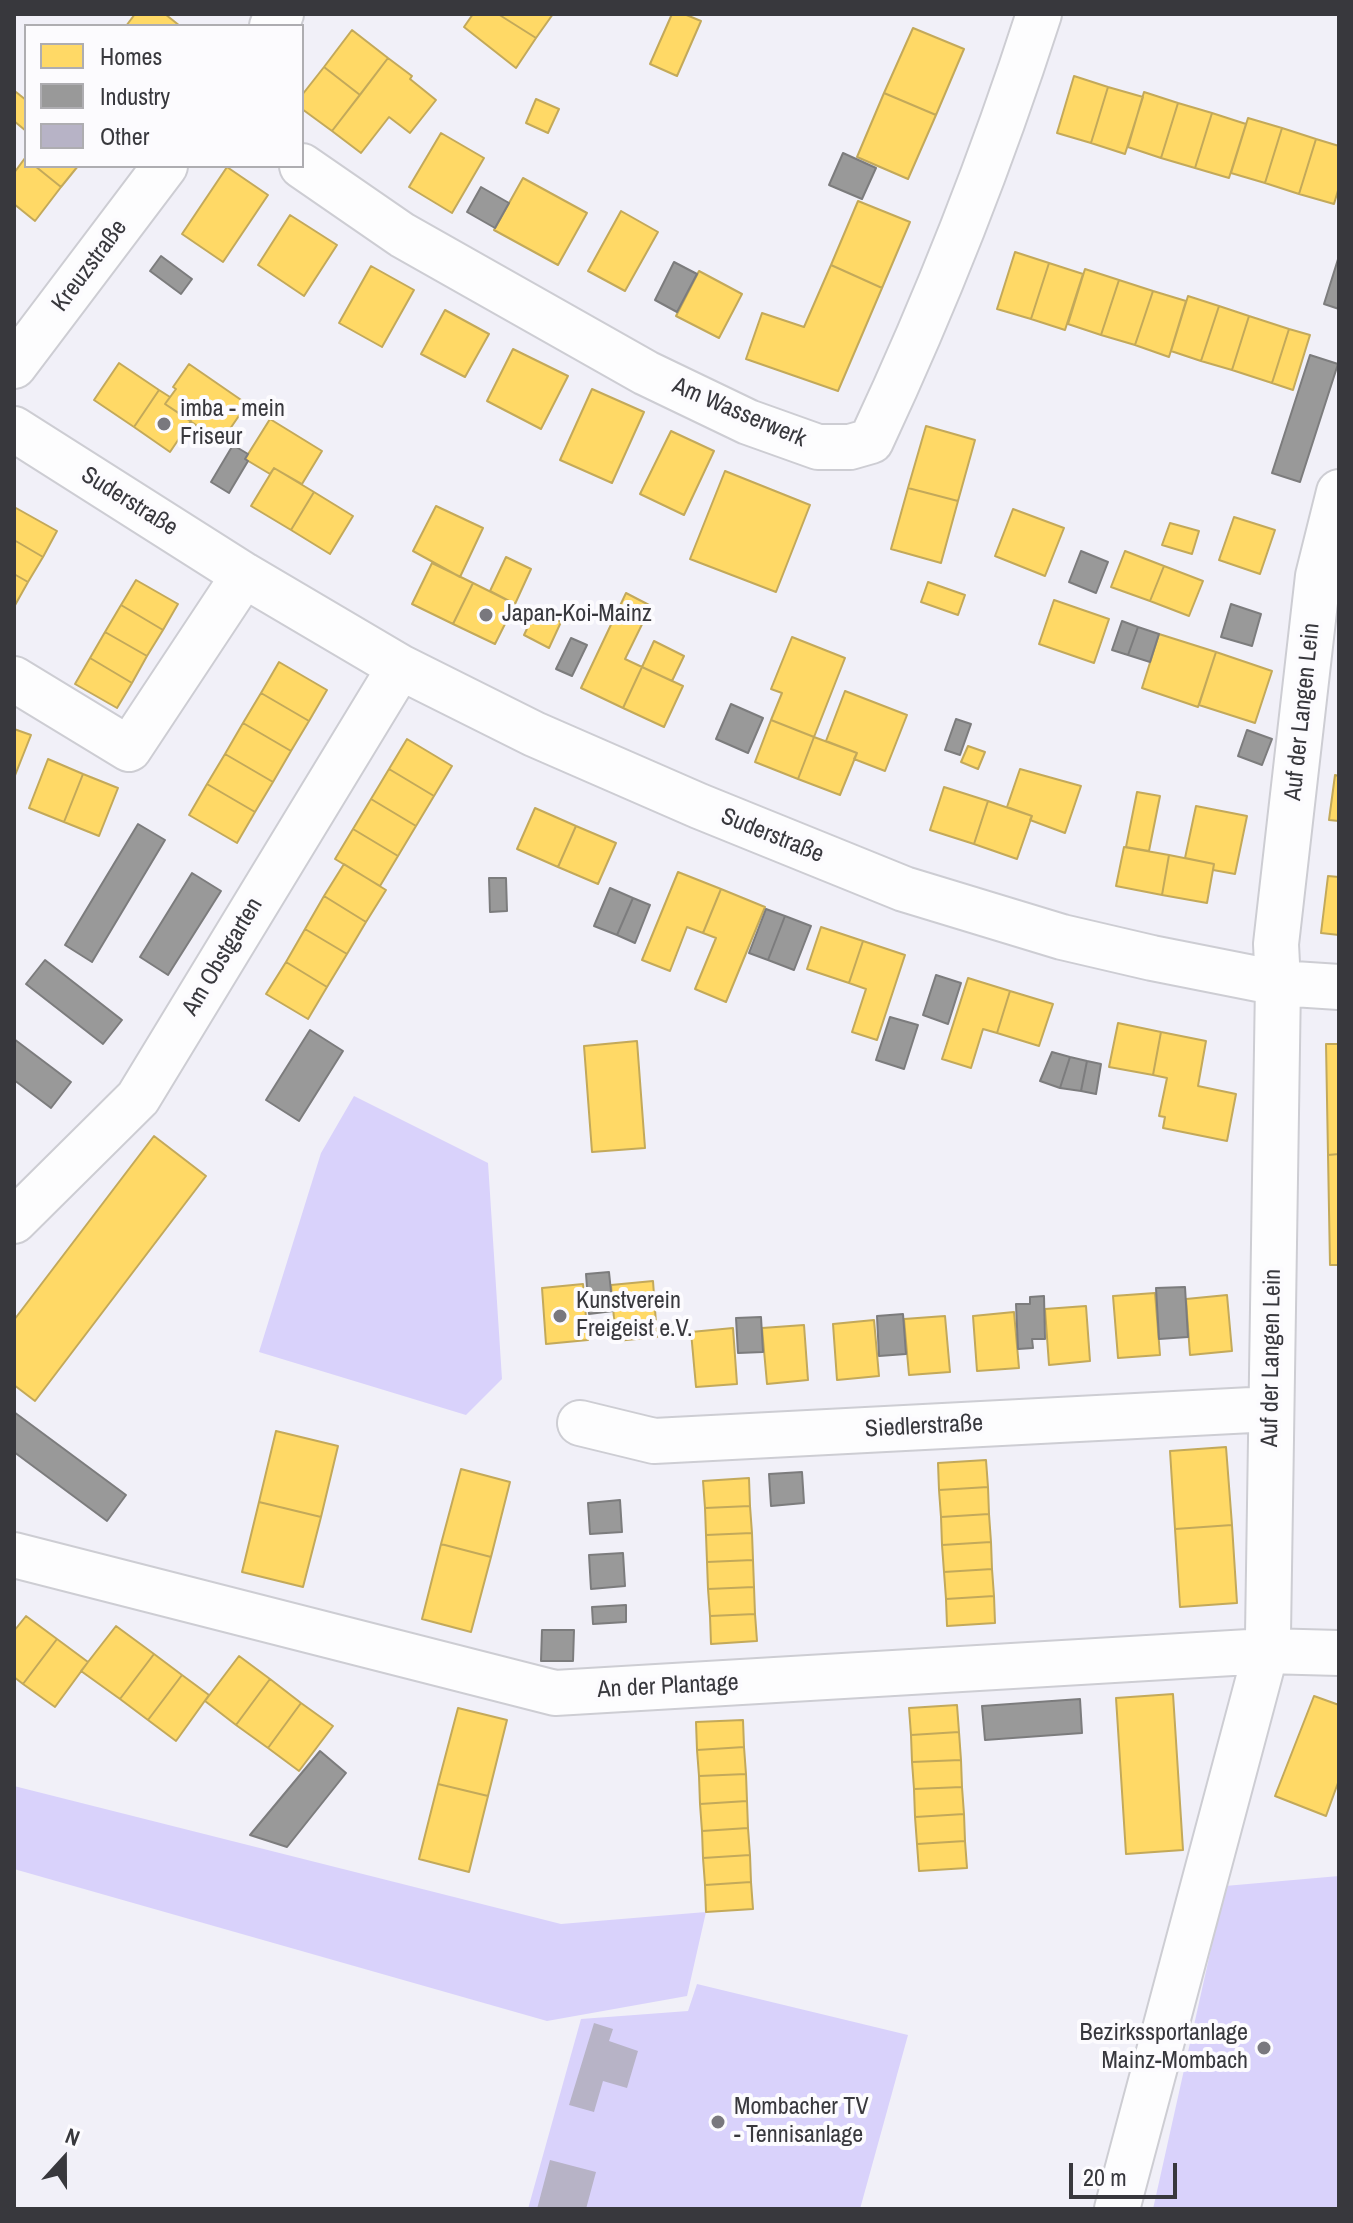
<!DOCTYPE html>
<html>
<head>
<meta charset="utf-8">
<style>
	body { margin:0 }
	#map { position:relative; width:1353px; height:2223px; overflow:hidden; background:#f1f0f8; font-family:"Archivo Narrow",sans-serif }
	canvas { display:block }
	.frame { position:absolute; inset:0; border:16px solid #38383d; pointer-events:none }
	.legend { position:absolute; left:24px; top:24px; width:280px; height:144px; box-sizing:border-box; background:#fcfbfe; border:2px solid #aeadb1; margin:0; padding:10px 14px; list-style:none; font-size:24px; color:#38383d }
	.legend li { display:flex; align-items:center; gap:16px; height:40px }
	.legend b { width:40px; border:2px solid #aeadb1 }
	.north { position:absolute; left:24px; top:2119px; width:80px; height:80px; -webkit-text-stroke:6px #fcfbfe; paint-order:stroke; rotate:21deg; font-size:22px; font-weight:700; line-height:32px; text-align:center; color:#38383d }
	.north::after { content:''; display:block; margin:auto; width:28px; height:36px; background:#38383d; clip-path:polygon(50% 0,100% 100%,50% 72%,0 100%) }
	.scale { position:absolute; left:1069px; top:2163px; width:108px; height:36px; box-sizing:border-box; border:4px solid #38383d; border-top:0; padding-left:10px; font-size:24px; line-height:28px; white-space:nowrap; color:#38383d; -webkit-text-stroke:6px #fcfbfe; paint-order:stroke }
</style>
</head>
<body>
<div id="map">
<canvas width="1353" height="2223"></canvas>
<div class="frame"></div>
<ul class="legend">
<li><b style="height:22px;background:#ffd966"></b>Homes</li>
<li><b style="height:22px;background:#999"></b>Industry</li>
<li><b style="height:22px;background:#b7b3c6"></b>Other</li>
</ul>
<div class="north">N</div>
<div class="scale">20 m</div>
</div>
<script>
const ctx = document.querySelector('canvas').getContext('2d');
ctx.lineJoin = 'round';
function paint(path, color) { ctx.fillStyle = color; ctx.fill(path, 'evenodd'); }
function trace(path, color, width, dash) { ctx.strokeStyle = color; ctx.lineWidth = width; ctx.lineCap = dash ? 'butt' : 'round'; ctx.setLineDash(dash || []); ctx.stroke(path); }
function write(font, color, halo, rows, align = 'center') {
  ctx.font = font + ' "Archivo Narrow",sans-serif'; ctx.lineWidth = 8; ctx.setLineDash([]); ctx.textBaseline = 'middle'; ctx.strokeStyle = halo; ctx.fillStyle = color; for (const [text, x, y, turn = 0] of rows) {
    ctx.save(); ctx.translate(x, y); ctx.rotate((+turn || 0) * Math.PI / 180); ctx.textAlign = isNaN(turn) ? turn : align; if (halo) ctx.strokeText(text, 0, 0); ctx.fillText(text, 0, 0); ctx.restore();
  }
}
const green = new Path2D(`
	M354 1096 488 1163 502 1379 466 1415 259 1352 321 1153Z
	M14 1786 561 1924 706 1912 687 1996 547 2021 14 1869Z
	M1339 1876V2209H1153L1225 1886Z
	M697 1984 908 2035 860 2209H528L581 2019 688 2011Z`);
const homes = new Path2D(`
	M135 14H165L180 26H126Z
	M473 14H498L536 38 516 68 464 27Z
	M498 14H553L536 38Z
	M672 14H684L701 21 677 76 650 64Z
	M913 28 964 49 936 115 884 93Z
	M352 30 388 58 360 95 324 67Z
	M388 58 412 76 410 79 436 100 410 133 389 117 361 153 332 131Z
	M324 67 360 95 332 131 302 109V95Z
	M1074 76 1108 87 1091 143 1057 133Z
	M1108 87 1143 97 1125 154 1091 143Z
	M16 92 26 100V131L14 121V95Z
	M1144 92 1178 103 1161 158 1128 147Z
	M884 93 936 115 908 179 857 157Z
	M536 99 559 109 548 133 526 123Z
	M1178 103 1212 113 1195 168 1161 158Z
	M1212 113 1246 124 1229 178 1195 168Z
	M1248 118 1282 128 1265 183 1231 173Z
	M1282 128 1316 139 1299 194 1265 183Z
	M441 133 484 158 452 213 409 187Z
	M1316 139 1339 146V187L1334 204 1299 194Z
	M25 158 26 166H35L61 187 35 221 14 204V173Z
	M35 166H78L61 187Z
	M227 167 268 195 223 262 182 234Z
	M523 178 587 213 558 265 494 230Z
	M858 201 910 222 882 288 831 265Z
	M621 211 658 232 625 291 588 271Z
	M290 215 337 245 304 296 258 265Z
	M1015 252 1049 263 1031 319 997 309Z
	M1049 263 1083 274 1065 330 1031 319Z
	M831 265 882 288 838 391 746 359 762 313 804 327Z
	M371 266 414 290 382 347 339 323Z
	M1085 269 1119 280 1101 335 1068 324Z
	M699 271 742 294 719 338 676 316Z
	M1119 280 1153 291 1135 345 1101 335Z
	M1153 291 1186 301 1169 357 1135 345Z
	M1188 296 1219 306 1201 361 1171 351Z
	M1219 306 1249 316 1232 370 1201 361Z
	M445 310 489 334 465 377 421 354Z
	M1249 316 1289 329 1272 383 1232 370Z
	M1289 329 1310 335 1293 390 1272 383Z
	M513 349 568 376 541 429 487 401Z
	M119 363 159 390 134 427 94 400Z
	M189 364 247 404 221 442 165 404 176 389 173 387Z
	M592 389 644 412 612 483 560 460Z
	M159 390 170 397 165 404 191 421 170 452 134 427Z
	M270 419 322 451 302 484 274 468 270 474 245 459Z
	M926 426 975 440 958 501 908 488Z
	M671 431 714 451 684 515 640 494Z
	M274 468 314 492 291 530 251 506Z
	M725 471 810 505 776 592 690 559Z
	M908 488 958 501 941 563 891 549Z
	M314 492 353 516 330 554 291 530Z
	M436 506 483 528 460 577 413 551Z
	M16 508 57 531 43 557 14 540V511Z
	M1013 509 1064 528 1045 576 995 556Z
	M1234 517 1275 530 1260 574 1219 560Z
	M1170 523 1199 531 1192 554 1162 545Z
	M14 540 43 557 28 582 14 574Z
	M1125 551 1164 566 1150 601 1111 587Z
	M506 557 531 569 515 604 490 591Z
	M432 563 473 583 453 624 412 604Z
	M1164 566 1203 581 1189 616 1150 601Z
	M14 574 28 582 14 607Z
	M136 580 178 604 163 630 121 605Z
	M928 582 965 595 958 615 921 602Z
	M473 583 515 604 495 644 453 624Z
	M626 593 651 606 625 659 642 667 623 708 581 688Z
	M1054 600 1109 619 1094 663 1039 644Z
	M121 605 163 630 147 656 105 632Z
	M536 610 561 622 549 648 524 635Z
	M105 632 147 656 132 683 90 658Z
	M1159 634 1216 652 1198 707 1142 688Z
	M792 637 845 658 814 737 771 720 782 693 771 689Z
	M654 641 684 656 672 681 642 667Z
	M1216 652 1272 671 1255 723 1199 705Z
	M90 658 132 683 117 708 75 684Z
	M279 662 327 690 309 721 261 693Z
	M642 667 683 686 664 727 623 708Z
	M845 691 907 715 885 771 854 759 857 753 826 741Z
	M261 693 309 721 291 751 243 723Z
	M771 720 814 737 798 779 755 762Z
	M243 723 291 751 273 782 225 754Z
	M14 729 31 735 14 778Z
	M814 737 857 753 840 795 798 779Z
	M407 739 452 766 434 796 389 769Z
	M968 746 985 752 978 769 961 762Z
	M225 754 273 782 255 812 207 784Z
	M48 759 83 774 64 822 29 808Z
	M389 769 434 796 416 826 371 799Z
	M1020 769 1081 786 1065 833 1030 820 1032 816 1007 807Z
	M83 774 118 788 99 836 64 822Z
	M1335 775 1339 776V821L1329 820Z
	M207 784 255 812 237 843 189 815Z
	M944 787 988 801 974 844 930 830Z
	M1137 792 1160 796 1149 851 1126 847Z
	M371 799 416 826 398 856 353 829Z
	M988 801 1032 816 1017 859 974 844Z
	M1196 806 1247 816 1235 874 1213 870 1214 864 1185 858Z
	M535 808 576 826 558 867 517 849Z
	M576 826 616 843 598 884 558 867Z
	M353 829 398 856 380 886 335 859Z
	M1124 847 1169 855 1162 895 1116 886Z
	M1169 855 1214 864 1207 903 1162 895Z
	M344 864 386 890 366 922 324 896Z
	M678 872 721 889 703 933 687 927 670 971 642 960Z
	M1328 876 1339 877V935L1321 933Z
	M721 889 765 907 726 1002 695 989 716 938 703 933Z
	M324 896 366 922 347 954 305 929Z
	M821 927 863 941 849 983 807 969Z
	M305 929 347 954 327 987 286 962Z
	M863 941 905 955 877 1040 852 1032 866 989 849 983Z
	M286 962 327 987 308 1019 266 994Z
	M968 978 1010 991 997 1033 983 1029 971 1068 942 1059Z
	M1010 991 1053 1004 1039 1046 997 1033Z
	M1118 1023 1161 1032 1153 1075 1109 1067Z
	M1161 1032 1206 1041 1198 1086 1236 1094 1227 1141 1163 1128 1165 1117 1159 1116 1167 1078 1153 1075Z
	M637 1041 645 1148 592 1152 584 1046Z
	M1326 1044H1339V1154L1328 1155Z
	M154 1136 206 1176 35 1401 14 1385V1320Z
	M1339 1154V1265H1330L1328 1155Z
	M653 1281 657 1337 616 1341 611 1285Z
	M583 1284 588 1340 546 1344 542 1288Z
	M1155 1293 1160 1355 1118 1358 1113 1296Z
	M1227 1295 1232 1351 1190 1355 1186 1299Z
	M1086 1306 1090 1361 1049 1365 1045 1309Z
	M1014 1312 1019 1368 977 1371 973 1316Z
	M945 1316 950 1372 909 1375 904 1319Z
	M874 1320 879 1376 837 1380 833 1324Z
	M804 1325 808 1380 767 1384 762 1328Z
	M733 1328 737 1384 696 1387 691 1332Z
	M276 1431 338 1446 321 1517 259 1502Z
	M1226 1447 1232 1525 1175 1529 1170 1451Z
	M986 1460 988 1487 939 1490 938 1463Z
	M461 1469 510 1482 491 1557 441 1544Z
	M749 1478 750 1506 705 1508 703 1481Z
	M988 1487 989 1514 941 1517 939 1490Z
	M259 1502 321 1517 303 1587 242 1572Z
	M750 1506 752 1533 706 1535 705 1508Z
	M989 1514 991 1542 942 1545 941 1517Z
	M1232 1525 1237 1603 1180 1607 1175 1529Z
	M752 1533 753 1560 707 1562 706 1535Z
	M991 1542 992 1569 944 1572 942 1545Z
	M441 1544 491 1557 471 1632 422 1619Z
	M753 1560 754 1587 708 1589 707 1562Z
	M992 1569 994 1596 946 1599 944 1572Z
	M754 1587 755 1614 710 1616 708 1589Z
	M994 1596 995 1623 947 1626 946 1599Z
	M755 1614 757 1641 711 1644 710 1616Z
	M26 1616 57 1639 23 1684 14 1677V1631Z
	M116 1626 154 1654 120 1699 81 1671Z
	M57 1639 88 1662 55 1707 23 1684Z
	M154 1654 182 1675 148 1720 120 1699Z
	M239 1656 270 1679 236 1725 205 1701Z
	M182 1675 209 1695 176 1741 148 1720Z
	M270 1679 301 1703 268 1748 236 1725Z
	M1173 1694 1183 1850 1126 1854 1116 1698Z
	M1314 1696 1339 1705V1780L1326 1816 1275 1796Z
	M301 1703 333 1726 299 1771 268 1748Z
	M957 1705 959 1732 911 1735 909 1708Z
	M458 1708 507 1720 488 1796 438 1784Z
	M743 1720 744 1747 697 1750 696 1722Z
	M959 1732 961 1760 912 1762 911 1735Z
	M744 1747 746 1774 699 1776 697 1750Z
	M961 1760 962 1787 914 1789 912 1762Z
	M746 1774 747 1801 700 1804 699 1776Z
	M438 1784 488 1796 469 1872 419 1859Z
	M962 1787 964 1814 915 1817 914 1789Z
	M747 1801 748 1828 702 1831 700 1804Z
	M964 1814 965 1841 917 1844 915 1817Z
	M748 1828 750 1855 703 1858 702 1831Z
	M965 1841 967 1868 919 1871 917 1844Z
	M750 1855 751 1882 705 1885 703 1858Z
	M751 1882 753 1909 706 1912 705 1885Z`);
const industry = new Path2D(`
	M843 153 876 168 862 199 829 185Z
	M481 187 509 203 495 228 467 212Z
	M161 256 192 279 181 294 150 271Z
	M1339 256V309L1324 304Z
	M674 262 697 274 677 312 655 300Z
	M1310 355 1338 364 1300 482 1272 473Z
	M233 445 248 454 245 459 248 461 229 493 211 482Z
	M1081 551 1108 562 1096 593 1069 582Z
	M1231 604 1261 614 1252 646 1221 637Z
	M1122 621 1138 627 1128 655 1112 650Z
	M1138 627 1159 634 1150 662 1128 655Z
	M571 638 587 645 572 676 556 669Z
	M731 704 763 718 748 753 716 739Z
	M956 719 971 724 960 755 945 750Z
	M1247 730 1272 739 1262 765 1238 756Z
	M138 824 165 840 92 962 65 945Z
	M192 873 221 891 168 975 140 957Z
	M489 878H506L507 911 490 912Z
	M610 888 633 898 617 935 594 926Z
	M633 898 650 905 635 943 617 935Z
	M766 909 785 916 768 960 749 953Z
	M785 916 811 926 794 970 768 960Z
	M45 960 122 1020 103 1044 26 984Z
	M936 975 961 983 948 1024 923 1015Z
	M890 1017 918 1025 904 1069 876 1060Z
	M310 1030 343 1051 299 1121 266 1100Z
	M14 1039 71 1082 51 1108 14 1080Z
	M1052 1052 1070 1057 1060 1088 1040 1081Z
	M1070 1057 1087 1061 1081 1091 1060 1088Z
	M1087 1061 1101 1064 1096 1094 1081 1091Z
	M609 1272 613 1311 589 1314 586 1274Z
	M1185 1287 1188 1337 1159 1339 1156 1288Z
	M1044 1296 1045 1339H1032L1033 1348 1018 1349 1016 1304H1030V1297Z
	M903 1314 906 1354 879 1356 877 1316Z
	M761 1317 763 1352 738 1353 736 1318Z
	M14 1412 126 1495 107 1521 14 1452Z
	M802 1472 804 1503 771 1506 769 1474Z
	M620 1500 622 1532 590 1534 588 1503Z
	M623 1553 625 1586 591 1589 589 1555Z
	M626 1605V1622L593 1624 592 1607Z
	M542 1630H574L573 1661H541Z
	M1080 1699 1082 1733 985 1740 982 1706Z
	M320 1751 346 1773 287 1847 250 1835Z`);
const building = new Path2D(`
	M594 2023 613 2029 609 2041 638 2051 627 2088 603 2081 594 2112 569 2105Z
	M550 2160 596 2172 586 2209H537Z`);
const minor = new Path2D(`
	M302 166 402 235 646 373 748 422 818 447H850L871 441C936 302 992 160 1039 14
	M14 429 244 575 400 667 534 734 699 806 904 889 1062 937 1152 958 1278 983 1339 987
	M14 679 129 749 244 575
	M14 1221 138 1098 400 667
	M580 1423 654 1441 1271 1409
	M14 1555 555 1693 1266 1651 1339 1653
	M1117 2209 1266 1651 1268 1634 1278 983 1276 944 1318 576 1339 492`);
const tertiary = new Path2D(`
	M272 26 281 14
	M14 366 165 166`);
const markers = [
	[164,424,8,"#79787e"],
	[486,615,8,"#79787e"],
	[560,1316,8,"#79787e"],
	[1264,2048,8,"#79787e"],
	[718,2122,8,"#79787e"]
];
const streetNames = [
	["Kreuzstraße",90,266,-53],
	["Am Wasserwerk",739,413,23],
	["Suderstraße",129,502,32],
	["Auf der Langen Lein",1303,712,-84],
	["Suderstraße",772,836,22],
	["Am Obstgarten",223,957,-59],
	["Auf der Langen Lein",1272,1358,-89],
	["Siedlerstraße",924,1427,-3],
	["An der Plantage",668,1687,-3]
];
const poiNames = [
	["imba - mein",180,410],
	["Friseur",180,438],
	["Japan-Koi-Mainz",502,615],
	["Kunstverein",576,1302],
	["Freigeist e.V.",576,1330],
	["Bezirkssportanlage",1248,2034,"right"],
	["Mainz-Mombach",1248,2062,"right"],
	["Mombacher TV",734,2108],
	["- Tennisanlage",734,2136]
];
paint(green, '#d9d2fb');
paint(homes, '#ffd966');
trace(homes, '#c3a95a', 2);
paint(industry, '#999');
trace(industry, '#7c7c7d', 2);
paint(building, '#b7b3c6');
trace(minor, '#cdcdd3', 48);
trace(tertiary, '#cdcdd3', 48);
trace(minor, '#fdfdfe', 44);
trace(tertiary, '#fdfdfe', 44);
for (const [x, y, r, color] of markers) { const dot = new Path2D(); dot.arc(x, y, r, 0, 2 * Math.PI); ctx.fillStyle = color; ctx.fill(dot); trace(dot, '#fcfbfe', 3); }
write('24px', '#38383d', '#fcfbfe', streetNames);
write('24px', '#38383d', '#fcfbfe', poiNames, 'left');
</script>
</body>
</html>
